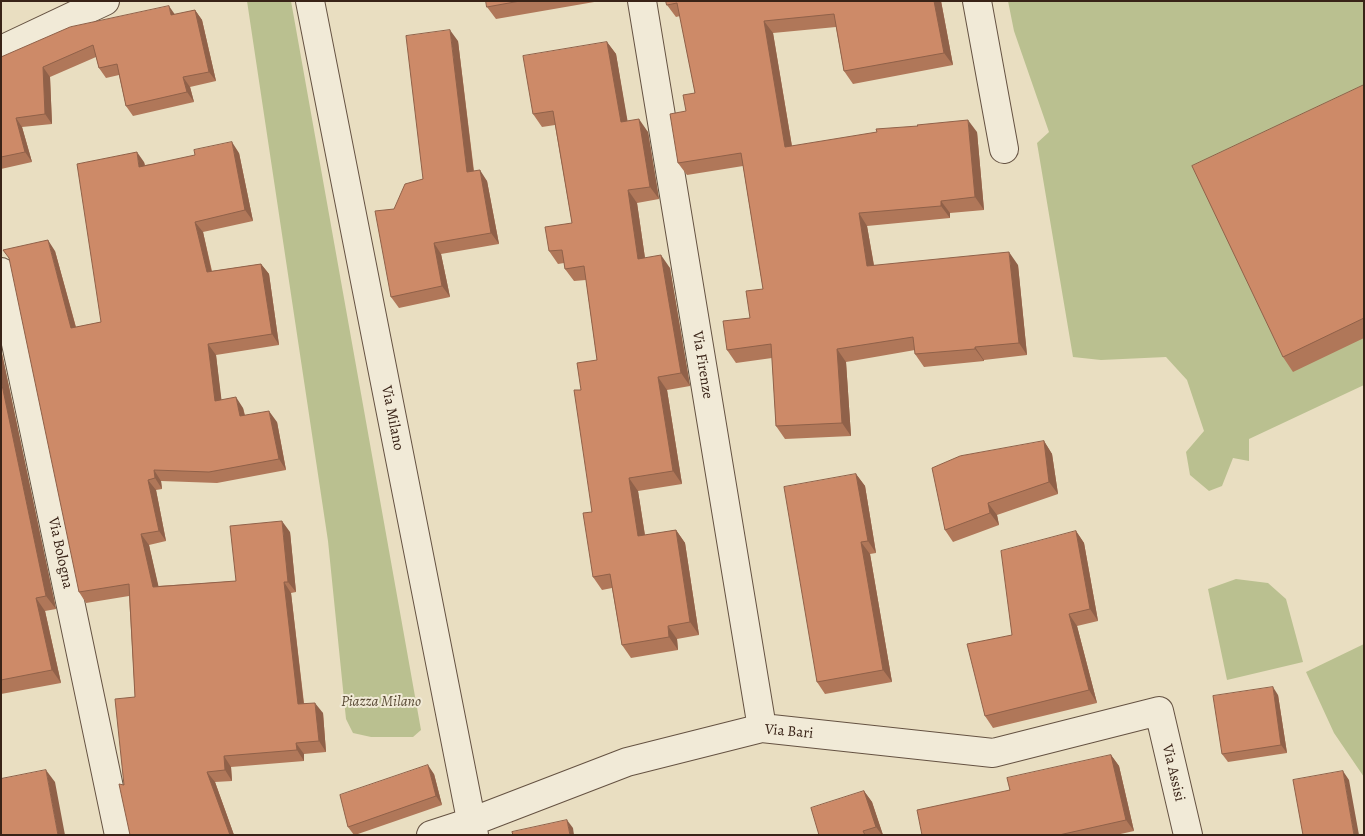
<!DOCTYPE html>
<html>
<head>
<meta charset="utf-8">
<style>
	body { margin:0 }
	#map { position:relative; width:1365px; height:836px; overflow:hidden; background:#e9dec1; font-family:Alegreya,serif }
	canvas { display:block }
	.frame { position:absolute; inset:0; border:2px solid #392317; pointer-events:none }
</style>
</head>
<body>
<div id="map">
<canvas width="1365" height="836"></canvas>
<div class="frame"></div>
</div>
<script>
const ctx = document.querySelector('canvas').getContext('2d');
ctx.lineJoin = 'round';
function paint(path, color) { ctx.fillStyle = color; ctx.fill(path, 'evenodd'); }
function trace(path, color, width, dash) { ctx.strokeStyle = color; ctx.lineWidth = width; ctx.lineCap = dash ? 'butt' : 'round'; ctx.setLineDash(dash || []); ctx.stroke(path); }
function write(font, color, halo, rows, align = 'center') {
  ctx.font = font + ' Alegreya,serif'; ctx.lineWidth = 4; ctx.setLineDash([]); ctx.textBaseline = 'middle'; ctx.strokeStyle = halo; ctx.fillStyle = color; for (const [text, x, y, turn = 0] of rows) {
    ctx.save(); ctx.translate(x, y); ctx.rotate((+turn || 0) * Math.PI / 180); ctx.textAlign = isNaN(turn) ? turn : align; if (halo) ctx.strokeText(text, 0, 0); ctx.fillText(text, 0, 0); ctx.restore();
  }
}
const green = new Path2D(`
	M247 1H291L421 730 413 737H371L353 733 346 719 328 541Z
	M1008 1H1364V385L1249 439V461L1233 458 1222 486 1209 491 1190 475 1186 452 1204 431 1187 380 1166 357 1101 360 1073 357 1037 143 1049 132 1014 31Z
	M1236 579 1268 583 1286 599 1303 662 1227 680 1208 589Z
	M1364 644V777L1334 733 1306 672Z`);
const minor = new Path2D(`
	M310 1 474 835
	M642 1 762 728
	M977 1 1004 149
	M1 50 105 1
	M1 272 119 835
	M431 835 471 822 627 762 762 728 993 753 1159 711 1188 835`);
const wall = new Path2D(`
	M486 1H600L496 19 487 7Z
	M666 1H941L953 65 853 84 844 71 836 27 773 33 792 146 977 132 984 210 950 213V218L867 226 874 265H1018L1027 355 984 360V361L924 367 915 354V350L846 362 851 436 785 439 776 426 772 358 736 363 727 350 750 318 763 289 743 166 687 175 678 163 686 111 695 93 680 16 676 17 667 5Z
	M195 10 202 20 216 81 190 87 194 102 133 116 126 106 119 75 106 78 99 68 96 57 50 77 52 124 22 127 32 162 1 169V57Z
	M458 41 474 171 487 181 499 244 441 254 450 297 399 308 391 297 394 209 423 179Z
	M607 42 616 54 627 121 648 132 659 199 637 203 645 258 670 268 690 386 667 390 682 484 638 491 645 535 676 530 685 543 699 635 677 639 678 650 631 658 622 645 612 588 602 590 593 577 592 512 581 390 597 360 586 280 574 281 565 269 564 263 558 264 549 251 572 223 555 125 542 127 533 114Z
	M1364 85V338L1293 372 1283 357Z
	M239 153 253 221 203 232 212 271 261 264 269 274 279 345 216 355 221 400 243 408 245 415 277 422 286 470 217 483 161 481 162 489 156 490 166 541 149 545 158 586 236 581 290 532 296 592 291 593 304 703 323 713 326 752 304 754V761L231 767 232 781 215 782 234 835H130L124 785 135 697 129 596 86 603 79 592 55 251 76 327 101 322 144 162 145 165Z
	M1 349 56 609 45 611 61 683 1 694Z
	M1044 441 1052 454 1058 494 997 515 999 525 953 542 945 530Z
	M856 474 865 486 876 553 870 554 892 682 825 694 817 682Z
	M1076 531 1084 543 1098 621 1077 626 1097 703 993 728 985 716 1012 635Z
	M1278 695 1287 753 1228 762 1222 754Z
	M1111 755 1119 766 1134 831 1116 835H922L1010 790Z
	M434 774 442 805 355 835H354L348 827Z
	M864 791 872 802 883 835H819Z`);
const shadedWall = new Path2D(`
	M934 1H941L953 65 944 53Z
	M169 6 176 16 171 15Z
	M195 10 202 20 216 81 209 72Z
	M764 21 773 33 794 159 785 147Z
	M450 30 458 41 475 183 467 172Z
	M607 42 616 54 630 135 621 122Z
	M43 67 50 77 52 124 45 114Z
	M183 77 190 87 194 102 187 92Z
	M16 118 22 127 32 162 25 152Z
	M639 119 648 132 659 199 650 187Z
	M968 120 977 132 984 210 975 197Z
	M232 142 239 153 253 221 245 210Z
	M137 152 144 162 147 177 139 167Z
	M480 170 487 181 499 244 491 233Z
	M628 190 637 203 647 272 638 259Z
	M941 201 950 213V218L941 206Z
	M859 213 867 226 876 278 867 266Z
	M195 222 203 232 214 283 207 272Z
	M48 240 55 251 79 339 71 328Z
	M434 243 441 254 450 297 442 286Z
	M1009 252 1018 265 1027 355 1019 343Z
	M661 255 670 268 690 386 681 373Z
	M261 264 269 274 279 345 272 334Z
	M208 344 216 355 223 412 215 401Z
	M975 347 984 360V361L975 349Z
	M1 349 56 609 46 596 1 380Z
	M837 349 846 362 851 436 842 423Z
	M658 377 667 390 682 484 673 471Z
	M236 397 243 408 247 427 240 416Z
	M269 411 277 422 286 470 279 459Z
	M1044 441 1052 454 1058 494 1049 482Z
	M154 470 161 481 162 489 155 478Z
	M856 474 865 486 876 553 868 541Z
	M629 478 638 491 647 549 638 536Z
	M148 480 156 490 166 541 159 531Z
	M988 503 997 515 999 525 990 513Z
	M282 521 290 532 296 592 288 582Z
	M676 530 685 543 699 635 690 622Z
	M1076 531 1084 543 1098 621 1090 609Z
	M141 534 149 545 161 597 153 587Z
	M861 542 870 554 892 682 883 670Z
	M284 582 291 593 305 715 298 704Z
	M36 598 45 611 61 683 52 670Z
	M1069 614 1077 626 1097 703 1089 690Z
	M668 626 677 639 678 650 669 637Z
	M1273 687 1278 695 1287 753 1281 745Z
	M315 703 323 713 326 752 319 741Z
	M296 743 304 754V761L297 750Z
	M1111 755 1119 766 1134 831 1126 820Z
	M224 756 231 767 232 781 225 770Z
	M428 765 434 774 442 805 436 796Z
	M46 770 55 782 65 835H58Z
	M1343 771 1349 780 1359 835H1354Z
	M207 772 215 782 234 835H230Z
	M864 791 872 802 883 835H882L876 827Z
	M567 820 573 828 574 835H570Z`);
const building = new Path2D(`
	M486 1H520L487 7Z
	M666 1H934L944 53 844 71 834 14 764 21 785 147 877 132 876 129 918 126 917 125 968 120 975 197 941 201V206L859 213 867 266 1009 252 1019 343 975 347V349L915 354 913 337 837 349 842 423 776 426 771 344 727 350 723 321 750 318 746 291 763 289 741 153 678 163 670 114 686 111 683 95 695 93 677 3 667 5Z
	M169 6 171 15 195 10 209 72 183 77 187 92 126 106 117 64 99 68 93 45 43 67 45 114 16 118 25 152 1 157V57L70 27Z
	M450 30 467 172 480 170 491 233 434 243 442 286 391 297 375 211 394 209 405 184 423 179 406 36Z
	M607 42 621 122 639 119 650 187 628 190 638 259 661 255 681 373 658 377 673 471 629 478 638 536 676 530 690 622 668 626 669 637 622 645 610 574 593 577 583 513 592 512 574 390H581L577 363 597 360 584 266 565 269 562 250 549 251 545 227 572 223 553 111 533 114 523 56Z
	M1364 85V318L1283 357 1192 166Z
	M232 142 245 210 195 222 207 272 261 264 272 334 208 344 215 401 236 397 240 416 269 411 279 459 209 472 154 470 155 478 148 480 159 531 141 534 153 587 236 581 230 526 282 521 288 582H284L298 704 315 703 319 741 296 743 297 750 224 756 225 770 207 772 230 835H130L119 784 124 785 115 699 135 697 129 584 79 592 9 258 3 250 48 240 71 328 101 322 77 164 137 152 139 167 195 155 194 150Z
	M1 380 46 596 36 598 52 670 1 680Z
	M1044 441 1049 482 988 503 990 513 945 530 932 468 960 456Z
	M856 474 868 541 861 542 883 670 817 682 784 487Z
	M1076 531 1090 609 1069 614 1089 690 985 716 967 644 1012 635 1001 551Z
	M1273 687 1281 745 1222 754 1213 696Z
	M1111 755 1126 820 1059 835H922L917 810 1010 790 1007 778Z
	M428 765 436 796 348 827 340 795Z
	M46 770 58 835H1V779Z
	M1343 771 1354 835H1303L1293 780Z
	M864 791 876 827 863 831 865 835H819L811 808Z
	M567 820 570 835H513L512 832Z`);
const streetNames = [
	["Via Firenze",702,365,81],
	["Via Milano",392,418,79],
	["Via Bologna",60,553,78],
	["Via Bari",789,732,5],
	["Via Assisi",1173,773,77]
];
const parkNames = [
	["Piazza Milano",381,702]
];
paint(green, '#bac090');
trace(minor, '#655242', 30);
trace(minor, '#f1ead7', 28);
paint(wall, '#b07759');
paint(shadedWall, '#906149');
paint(building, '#cd8a68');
trace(building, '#906149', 1);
write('15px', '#392317', '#f1ead7', streetNames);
write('italic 15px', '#594a35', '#f1ead7', parkNames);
</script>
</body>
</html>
